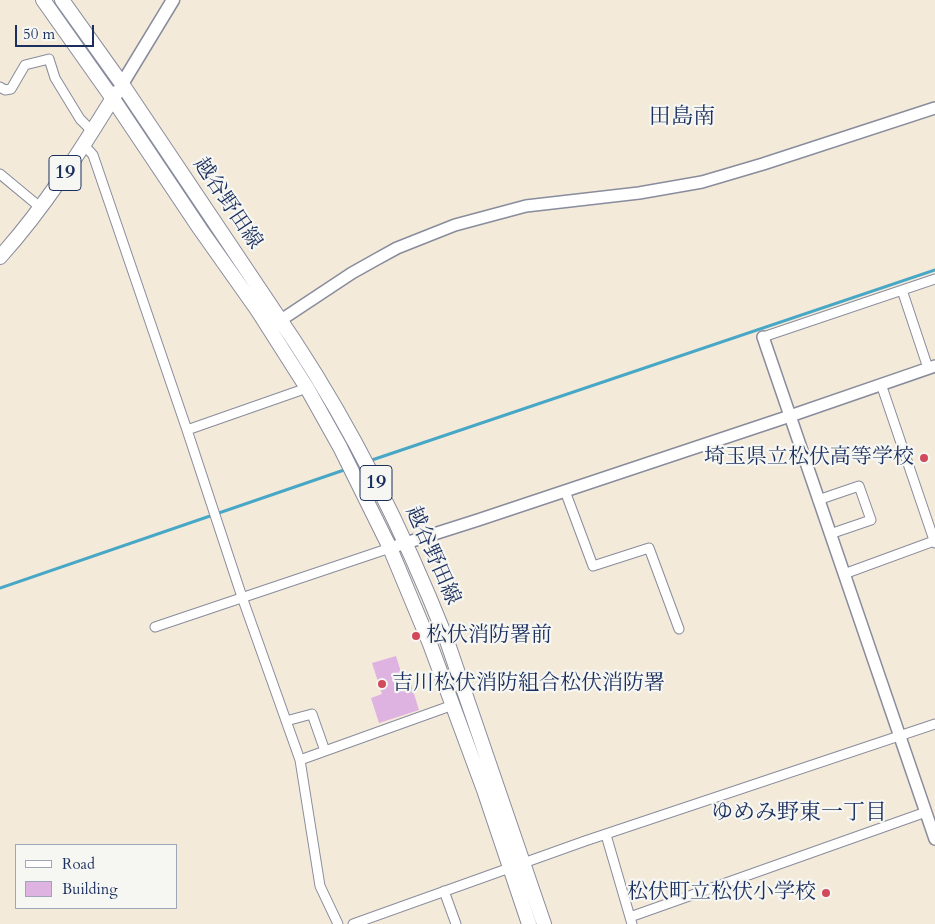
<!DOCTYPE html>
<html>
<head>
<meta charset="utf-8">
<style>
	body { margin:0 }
	#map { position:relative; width:935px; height:924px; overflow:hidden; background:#f4ead9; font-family:Cardo,serif }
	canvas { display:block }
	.legend { position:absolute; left:15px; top:844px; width:162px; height:65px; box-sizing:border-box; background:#f6f6f2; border:1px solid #9ea6b7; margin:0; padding:6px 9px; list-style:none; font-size:15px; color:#1b2f5e }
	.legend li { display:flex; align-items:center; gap:10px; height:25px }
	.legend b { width:25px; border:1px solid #9ea6b7 }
	.scale { position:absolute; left:15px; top:25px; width:79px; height:22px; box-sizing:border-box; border:2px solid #1b2f5e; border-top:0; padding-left:6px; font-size:15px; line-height:18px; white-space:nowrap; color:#1b2f5e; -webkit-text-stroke:4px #f6f6f2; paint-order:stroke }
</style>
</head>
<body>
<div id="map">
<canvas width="935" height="924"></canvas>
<ul class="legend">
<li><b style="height:6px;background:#fff"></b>Road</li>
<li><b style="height:14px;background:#deb2e1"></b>Building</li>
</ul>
<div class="scale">50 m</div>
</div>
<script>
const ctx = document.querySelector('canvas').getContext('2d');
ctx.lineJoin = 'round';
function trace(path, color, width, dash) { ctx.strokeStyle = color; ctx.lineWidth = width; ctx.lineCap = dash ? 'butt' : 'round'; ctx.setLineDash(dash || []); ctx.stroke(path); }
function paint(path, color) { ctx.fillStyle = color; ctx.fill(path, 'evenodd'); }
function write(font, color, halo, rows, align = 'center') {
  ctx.font = font + ' Cardo,"Noto Serif JP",serif'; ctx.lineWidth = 4.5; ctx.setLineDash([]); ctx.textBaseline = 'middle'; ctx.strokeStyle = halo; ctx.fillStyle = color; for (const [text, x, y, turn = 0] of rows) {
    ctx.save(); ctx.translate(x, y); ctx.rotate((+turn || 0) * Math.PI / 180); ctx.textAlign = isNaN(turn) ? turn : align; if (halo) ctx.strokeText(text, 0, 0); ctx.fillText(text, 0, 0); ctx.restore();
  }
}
const stream = new Path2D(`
	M369 461 935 270
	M0 588 347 469`);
const building = new Path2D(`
	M396 656 405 685 411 684 419 710 379 723 371 698 382 694 372 663Z`);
const minor = new Path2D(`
	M0 87 5 90 11 89 25 65 49 59 55 78 80 119 93 132
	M84 145 93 155 187 430 242 597 300 760 320 886 338 924
	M0 174 41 208
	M902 290 928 368
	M763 337 935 279
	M881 384 935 543
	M187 430 307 388
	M565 491 593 566 649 548 679 629
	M818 500 859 486 871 520 830 534
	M844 574 934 541
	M155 627 390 548
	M286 721 312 714 325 751
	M300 760 453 705
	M606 835 632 924
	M444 891 456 924
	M630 917 926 812
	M353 924 585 841 935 724`);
const tertiary = new Path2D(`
	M281 320 352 273 377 259 397 248 455 225 526 206 639 193 702 182 763 164 935 108
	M763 337 935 839
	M390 548 478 520 790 416 935 366`);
const secondary = new Path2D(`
	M122 84 173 0`);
const primary = new Path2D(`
	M43 0 113 99 200 229 258 311 307 388 340 447 390 548 430 644 484 790 529 924
	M62 0 122 84 295 342C356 435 405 535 446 638L544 924
	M0 257C45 207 81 150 116 93`);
const markers = [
	[924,458,5,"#d1495b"],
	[416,636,5,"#d1495b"],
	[382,684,5,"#d1495b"],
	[826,893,5,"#d1495b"]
];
const shields = [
	[65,173,32],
	[376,483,32]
];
const shieldNames = [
	["19",65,173],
	["19",376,483]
];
const streetNames = [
	["越谷野田線",227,204,56],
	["越谷野田線",432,556,66]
];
const poiNames = [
	["埼玉県立松伏高等学校",914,458],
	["松伏消防署前",426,636,"left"],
	["吉川松伏消防組合松伏消防署",392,684,"left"],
	["松伏町立松伏小学校",816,893]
];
const neighbourhoodNames = [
	["田島南",682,118],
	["ゆめみ野東一丁目",799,814]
];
trace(stream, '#47a7c6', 3);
paint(building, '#deb2e1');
trace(minor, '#888c9c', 11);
trace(tertiary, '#888c9c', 14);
trace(secondary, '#888c9c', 15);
trace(primary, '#888c9c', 16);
trace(minor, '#fff', 9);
trace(tertiary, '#fff', 11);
trace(secondary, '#fff', 12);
trace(primary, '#fff', 14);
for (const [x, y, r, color] of markers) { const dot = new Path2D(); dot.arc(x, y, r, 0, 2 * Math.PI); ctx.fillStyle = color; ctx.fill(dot); trace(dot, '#f6f6f2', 2); }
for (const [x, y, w] of shields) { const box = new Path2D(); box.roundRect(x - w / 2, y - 17.5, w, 35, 4); ctx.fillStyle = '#f6f6f2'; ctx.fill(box); trace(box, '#1b2f5e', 1); }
write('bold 20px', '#1b2f5e', null, shieldNames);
write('21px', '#1b2f5e', '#f6f6f2', streetNames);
write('21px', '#1b2f5e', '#f6f6f2', poiNames, 'right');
write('22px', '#1b2f5e', '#f6f6f2', neighbourhoodNames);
</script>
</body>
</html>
